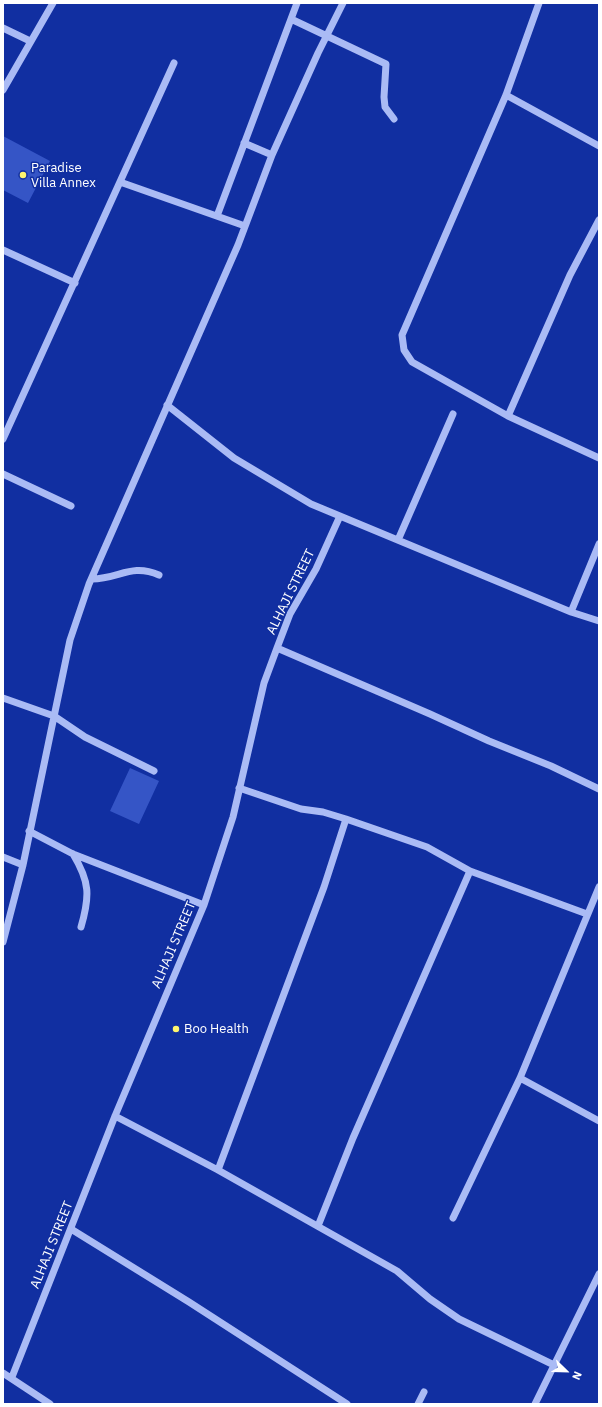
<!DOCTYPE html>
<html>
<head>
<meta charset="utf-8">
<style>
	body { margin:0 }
	#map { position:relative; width:602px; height:1407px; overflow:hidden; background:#112fa1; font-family:"IBM Plex Sans",sans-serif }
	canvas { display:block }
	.frame { position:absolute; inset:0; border:4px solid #fff; pointer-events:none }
	.north { position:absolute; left:546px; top:1351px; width:40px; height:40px; -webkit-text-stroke:3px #112fa1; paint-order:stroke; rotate:113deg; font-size:11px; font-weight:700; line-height:16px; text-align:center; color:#fff }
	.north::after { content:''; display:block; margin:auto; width:14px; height:18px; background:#fff; clip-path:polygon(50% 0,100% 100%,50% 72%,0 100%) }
</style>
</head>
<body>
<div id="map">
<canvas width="602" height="1407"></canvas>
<div class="frame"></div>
<div class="north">N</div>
</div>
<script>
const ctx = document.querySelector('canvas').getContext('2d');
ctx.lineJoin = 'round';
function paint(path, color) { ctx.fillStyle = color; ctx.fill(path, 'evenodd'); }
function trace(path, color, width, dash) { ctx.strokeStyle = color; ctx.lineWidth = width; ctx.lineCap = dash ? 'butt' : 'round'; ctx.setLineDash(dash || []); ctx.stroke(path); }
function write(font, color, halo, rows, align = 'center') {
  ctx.font = font + ' "IBM Plex Sans",sans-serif'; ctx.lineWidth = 3; ctx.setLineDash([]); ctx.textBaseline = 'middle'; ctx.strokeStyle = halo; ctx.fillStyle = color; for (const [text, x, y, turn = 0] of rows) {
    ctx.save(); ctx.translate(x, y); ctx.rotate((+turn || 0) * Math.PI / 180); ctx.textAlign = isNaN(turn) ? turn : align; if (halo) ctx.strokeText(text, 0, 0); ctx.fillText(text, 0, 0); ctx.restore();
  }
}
const building = new Path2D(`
	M3 136 50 161 28 203 3 190Z
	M130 768 159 781 139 824 110 811Z`);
const minor = new Path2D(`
	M539 3 506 95 402 335 404 350 412 362 508 416 599 458
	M291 19 386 64 384 97 385 107 394 119
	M3 28 30 41
	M3 90 53 3
	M506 95 599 146
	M244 143 272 155
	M120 182 245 226
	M217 216 297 3
	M3 250 75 283
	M167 405 234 458 311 504 571 612 599 621
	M508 416 570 275 599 220
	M3 439 174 63
	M3 474 71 506
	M398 540 453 414
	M92 579C119 579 131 563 159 575
	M571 612 599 544
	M277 648 430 714 489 741 551 766 599 789
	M3 698 54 716 85 737 154 771
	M239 788 301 809 323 812 346 819 427 847 470 871 587 914
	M29 831 73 854 204 905
	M73 854C90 882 90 896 81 927
	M3 857 23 865
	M3 942 23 865 70 640 89 584 238 245 272 155 318 53 343 3
	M520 1078 599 1121
	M115 1116 218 1170 397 1271 430 1299 459 1319 554 1365
	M218 1170 324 887 346 819
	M453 1218 520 1078 599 887
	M318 1226 353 1138 470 871
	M71 1229 189 1302 347 1404
	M3 1373 50 1404
	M12 1377 115 1116 204 905 233 817 264 683 277 648 290 614 316 569 340 516
	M418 1404 424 1392
	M535 1404 599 1274`);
const markers = [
	[23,175,4,"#fff66e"],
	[176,1029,4,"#fff66e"]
];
const poiNames = [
	["Paradise",31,168],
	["Villa Annex",31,183],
	["Boo Health",184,1029]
];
const streetNames = [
	["ALHAJI STREET",291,592,-64],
	["ALHAJI STREET",174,945,-67],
	["ALHAJI STREET",52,1245,-68]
];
paint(building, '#3555c6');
trace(minor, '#aabbf5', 7);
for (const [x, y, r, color] of markers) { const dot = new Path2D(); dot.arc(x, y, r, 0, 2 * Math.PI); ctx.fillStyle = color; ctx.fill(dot); trace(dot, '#112fa1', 1.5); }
write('13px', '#fff', '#112fa1', poiNames, 'left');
write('13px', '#fff', '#112fa1', streetNames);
</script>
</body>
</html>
